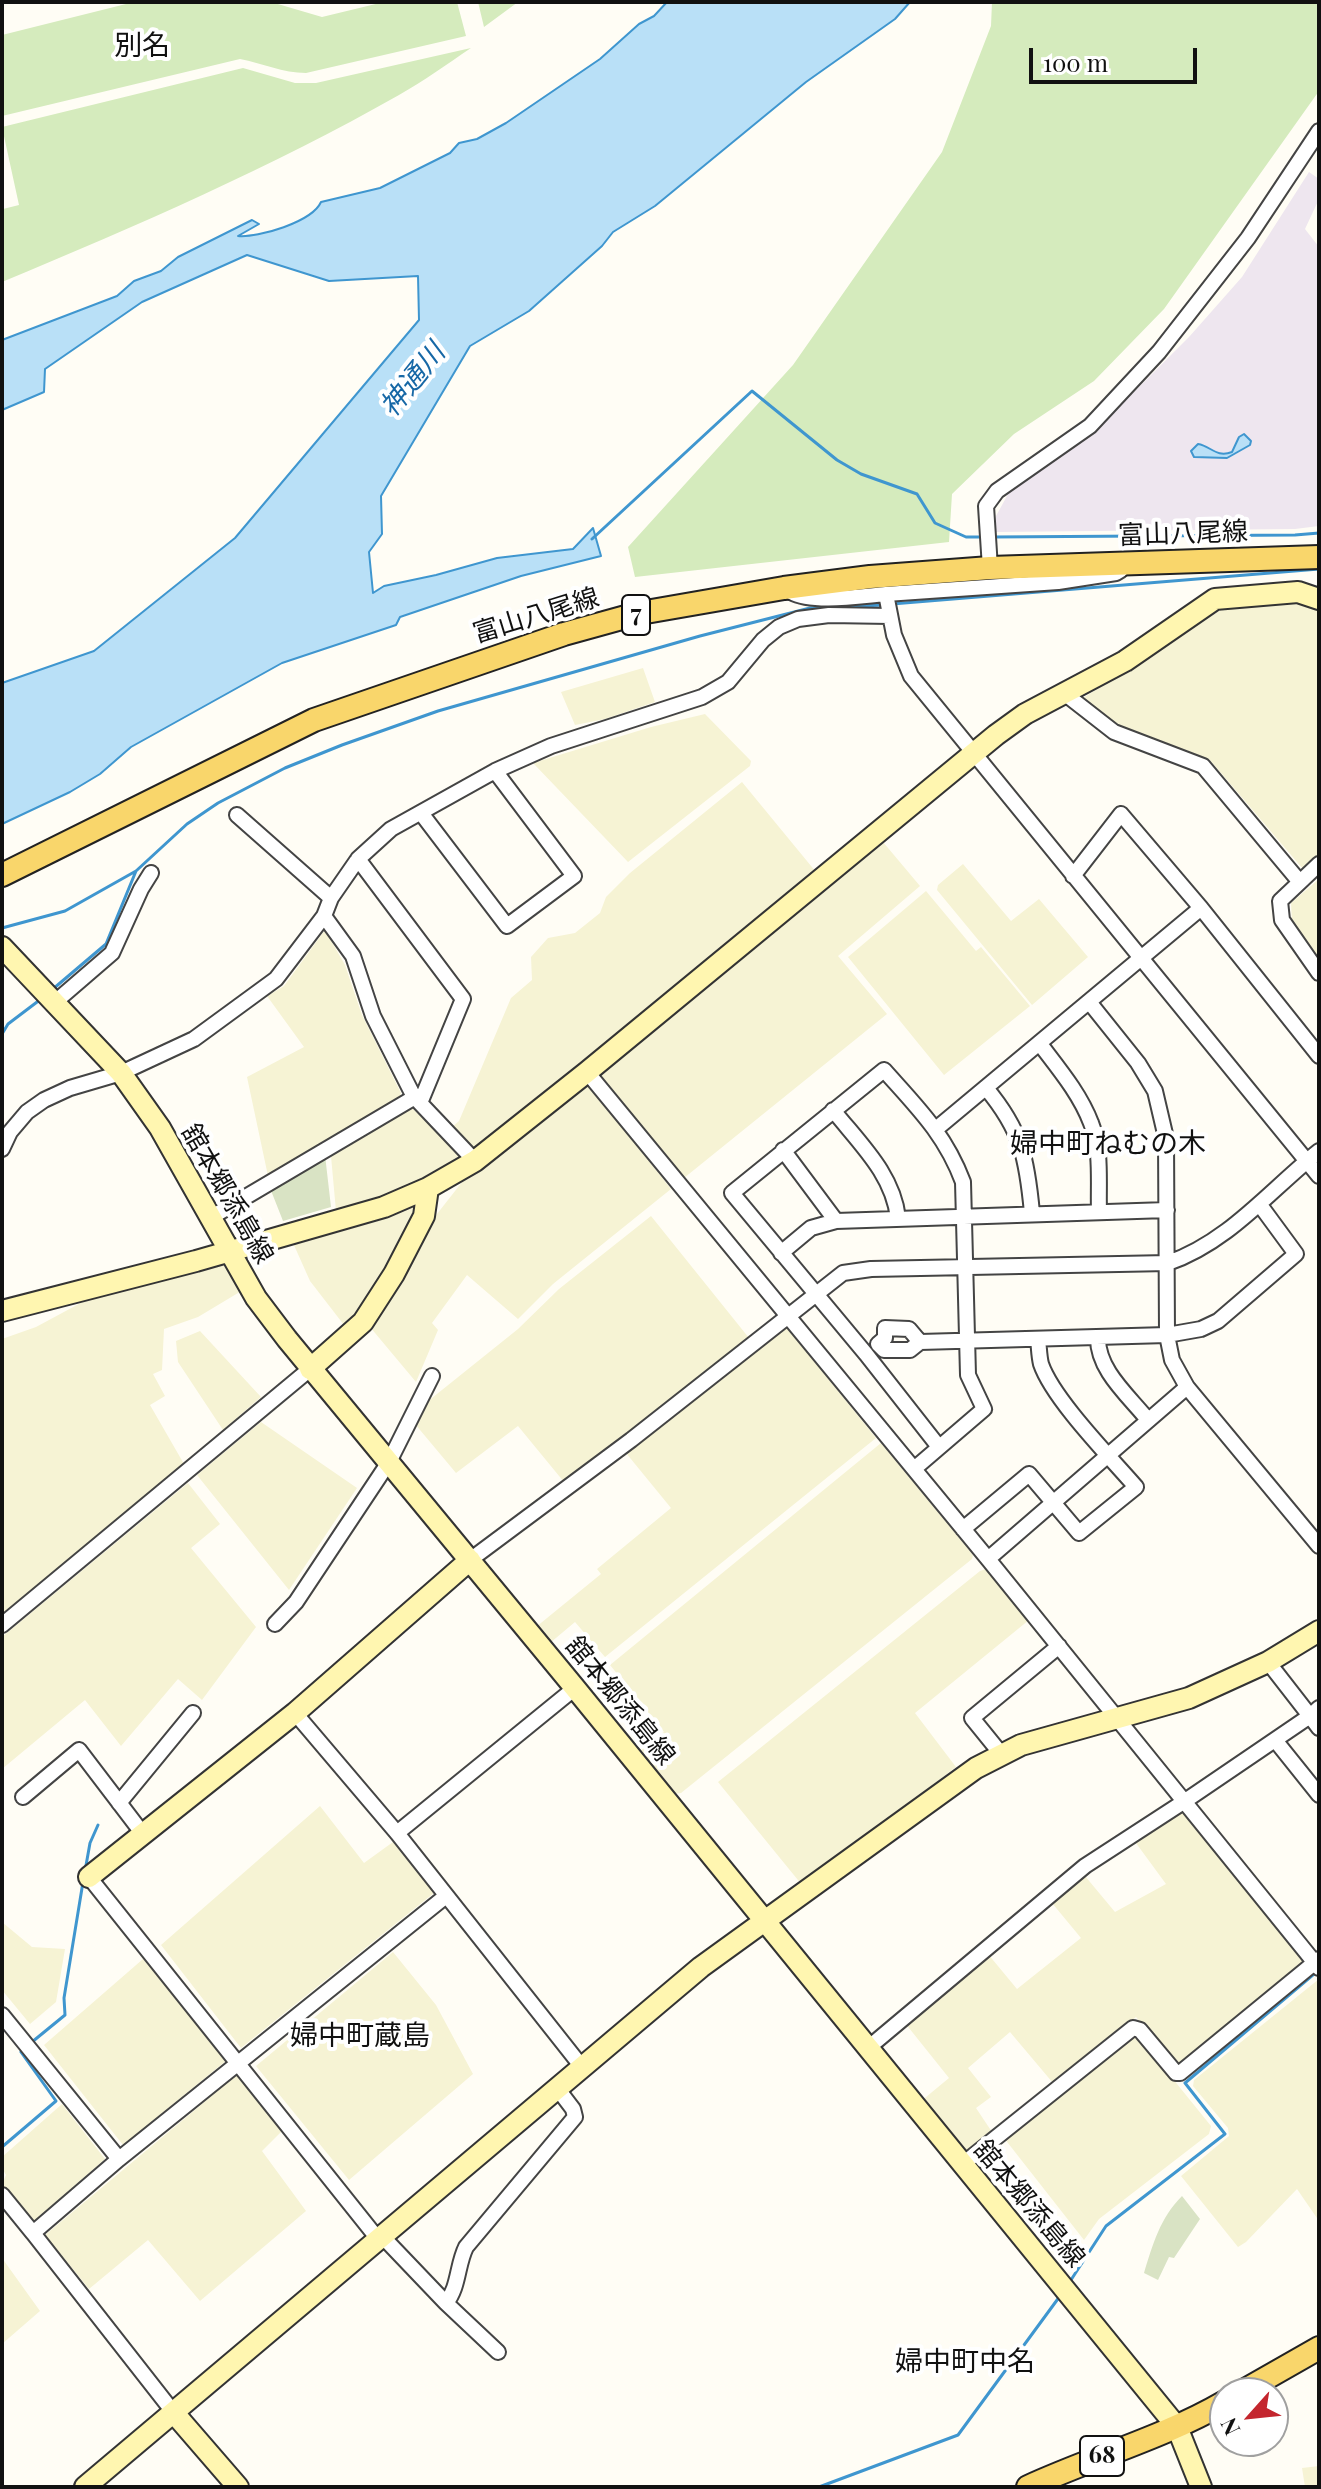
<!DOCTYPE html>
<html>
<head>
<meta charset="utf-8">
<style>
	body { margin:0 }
	#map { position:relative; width:1321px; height:2489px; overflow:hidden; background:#fffdf5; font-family:"Playfair Display",serif }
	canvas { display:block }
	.frame { position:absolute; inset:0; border:4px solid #111; pointer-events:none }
	.north { position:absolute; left:1209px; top:2377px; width:80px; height:80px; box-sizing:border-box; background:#fff; border:2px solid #a0a0a0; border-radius:50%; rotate:243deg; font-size:22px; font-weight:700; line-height:32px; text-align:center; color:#111 }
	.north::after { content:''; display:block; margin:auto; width:28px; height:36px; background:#c4262e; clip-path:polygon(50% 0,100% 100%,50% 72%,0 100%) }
	.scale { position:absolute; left:1029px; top:48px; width:168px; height:36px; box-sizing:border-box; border:4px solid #111; border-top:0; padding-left:10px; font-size:24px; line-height:28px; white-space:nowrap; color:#111; -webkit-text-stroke:6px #fff; paint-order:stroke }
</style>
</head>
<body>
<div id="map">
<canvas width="1321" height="2489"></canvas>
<div class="frame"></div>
<div class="north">N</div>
<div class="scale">100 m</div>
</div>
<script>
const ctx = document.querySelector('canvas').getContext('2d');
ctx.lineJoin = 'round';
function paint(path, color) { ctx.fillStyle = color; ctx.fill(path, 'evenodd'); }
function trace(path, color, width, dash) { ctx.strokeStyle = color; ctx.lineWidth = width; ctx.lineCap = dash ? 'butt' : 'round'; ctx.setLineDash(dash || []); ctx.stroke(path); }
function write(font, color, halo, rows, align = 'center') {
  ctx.font = font + ' "Playfair Display","Noto Sans JP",serif'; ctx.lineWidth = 8; ctx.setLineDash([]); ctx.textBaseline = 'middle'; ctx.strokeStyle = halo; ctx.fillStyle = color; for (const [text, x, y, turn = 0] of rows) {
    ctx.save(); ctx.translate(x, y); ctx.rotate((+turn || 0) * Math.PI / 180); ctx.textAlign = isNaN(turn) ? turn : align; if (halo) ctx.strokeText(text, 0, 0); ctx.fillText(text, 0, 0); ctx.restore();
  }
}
const industrial = new Path2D(`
	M1309 172 1319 179V199L1305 229 1319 247V526L1295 529 996 532V516L1013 485 1098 428 1189 337 1242 277Z`);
const farmland = new Path2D(`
	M1297 601 1319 607V856L1303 869 1209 759 1116 726 1083 698 1222 609Z
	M643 668 655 702 605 719 575 725 561 692Z
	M705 714 751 761 750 766 628 862 533 763 651 727Z
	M742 782 816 872 478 1149H473L451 1128 459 1121 511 998 532 980 531 957 548 938 575 933 600 913 606 897 630 873Z
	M883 842 920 886 838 956 887 1014 684 1178 602 1078V1071Z
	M963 864 1011 921 1039 899 1088 957 1032 1005 937 890 938 885Z
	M1319 879V958L1292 922 1291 903Z
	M926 891 976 951 981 947 1030 1006 944 1075 848 957Z
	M325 930 345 965 362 1015 401 1093 400 1097 268 1176 247 1077 304 1047 267 996 284 986Z
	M589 1085 671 1189 553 1284 518 1319 467 1275 432 1323 438 1330 416 1382 370 1327 390 1301 437 1214 466 1177 580 1086Z
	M411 1107 462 1157 443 1178 364 1305 344 1325 310 1281 285 1225 336 1211 331 1156Z
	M651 1216 749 1338 564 1482 518 1426 456 1473 415 1424 422 1406 518 1329 559 1289Z
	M225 1256 243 1290 198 1317 164 1329 162 1370 153 1374 165 1396 150 1405 184 1464 2 1614V1339L36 1327 153 1264Z
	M781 1329H788L876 1438 605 1657 575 1622 550 1643 536 1627 601 1574 597 1569 671 1508 626 1453Z
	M200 1331 261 1397 223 1430 178 1362 176 1341Z
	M261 1422 357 1488 289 1590 197 1475Z
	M881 1443 973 1555 972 1559 681 1793 673 1794 639 1752 664 1732 610 1665Z
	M188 1483 220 1524 191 1548 256 1627 202 1700 178 1679 121 1746 85 1700 2 1769V1637Z
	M986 1569 1029 1620 915 1713 956 1767 802 1885 718 1782 980 1571Z
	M320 1806 364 1863 393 1842 434 1893 241 2048 161 1945Z
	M1178 1810 1186 1812 1305 1958V1964L1179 2065 1174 2063 1136 2017 1053 2083 1010 2032 968 2068 991 2097 976 2108 992 2132 968 2152 962 2153 920 2102 949 2078 905 2023 988 1954 1017 1989 1081 1938 1052 1903 1085 1876 1115 1912 1166 1884 1133 1839Z
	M2 1922 32 1947 65 1949 56 2002 30 2024 2 1990Z
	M393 1952 436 2005 473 2074 349 2180 256 2066Z
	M143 1959 227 2060 123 2145 44 2045Z
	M1319 1979V2221L1297 2189 1246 2242 1238 2247 1181 2176 1229 2136 1228 2128 1193 2086 1194 2080Z
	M1130 2035 1139 2037 1211 2126 1209 2134 1099 2219 1084 2240 1004 2138Z
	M238 2074 283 2130 262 2151 306 2211 200 2301 148 2240 89 2289 45 2235Z
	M62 2104 105 2159 33 2222 2 2184 6 2175 2 2168V2157Z
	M2 2258 40 2311 2 2344Z
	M1319 2466V2487H1305L1302 2468Z`);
const green = new Path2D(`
	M134 2H271L322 17 384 2H457L466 36 306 73C283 73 262 63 240 59L2 116V35Z
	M478 2H518L484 27Z
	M992 2H1319V91L1164 309 1094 381 1014 434 952 494 949 542 635 577 628 547 793 365 942 152 991 26Z
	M471 48C447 64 424 81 399 95 272 167 137 226 2 282V207L3 209 19 205 2 127 243 68 295 83H316Z`);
const cemetery = new Path2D(`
	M325 1155 331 1207 283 1221 270 1188Z
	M1182 2196 1200 2219 1174 2258 1169 2257 1158 2280 1144 2273C1153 2244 1160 2218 1182 2196Z`);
const water = new Path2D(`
	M667 2H910L895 19 806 82 655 206 613 232 602 246 529 311 470 346 381 496 382 534 369 552 373 593 384 586 436 575 497 558 573 549 593 528 601 556 521 576 400 617 396 625 282 663 131 747 100 774 70 792 2 824V683L94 651 235 538 419 320 418 276 329 281 247 255 142 302 45 369 44 392 2 410V340L117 296 134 281 161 271 178 257 252 220 259 224 238 236C258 238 312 222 321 202L380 188 450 153 459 143 477 139 506 123 600 59 639 24 654 16Z
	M1244 434 1251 441 1250 445 1227 458 1194 457 1191 451 1198 444C1211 446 1216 458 1232 452L1239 437Z`);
const stream = new Path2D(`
	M992 537 1295 535 1319 533
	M592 539 752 391 837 460 861 474 917 494 935 523 966 537H984
	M892 604 1319 569
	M2 928 65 911 136 871 187 824 218 803 285 768 342 745 438 711 700 636 810 608 885 605
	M53 989 106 944 136 871
	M2 1034 8 1024 41 999
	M85 1871 90 1843 98 1825
	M32 2042 65 2015 64 1998 83 1882
	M2 2147 56 2101 21 2052 24 2050
	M1069 2283 1106 2226 1225 2134 1185 2083 1314 1974
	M819 2487 958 2435 1060 2296`);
const street = new Path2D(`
	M990 568 986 506 997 491 1090 426 1159 352 1248 238 1319 131
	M791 592C813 604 861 596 886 594L894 635 911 676 1319 1176
	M886 594 1058 582 1116 573 1121 570
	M1064 693 1114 732 1203 766 1299 881
	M421 813 507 926 574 876 495 771
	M237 815 331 898
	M1319 864 1280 901 1282 920 1319 973
	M1073 876 1121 814 1201 908 1319 1056
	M324 916 353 956 373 1016 413 1095 420 1103 463 999 358 859
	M54 1003 112 953 141 889 151 873
	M1090 1003 1138 1063 1155 1091 1166 1138 1167 1335 1172 1360 1187 1387 1319 1546
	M1040 1044C1059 1069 1080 1094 1091 1123 1102 1150 1098 1184 1099 1212
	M587 1072 988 1559 1319 1968
	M986 1088C1022 1131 1027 1159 1032 1213
	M420 1103 475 1161
	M833 1110C860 1144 893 1174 898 1218
	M936 1129 1201 908
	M2 1149 10 1132 27 1112 44 1100 70 1088 121 1073 194 1039 276 979 324 916 331 898 358 859 391 829 495 771 551 746 702 697 728 682 763 640 779 627 798 619 829 615 890 616
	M783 1150 836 1221
	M210 1218 415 1097
	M781 1253 811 1228 836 1221 1167 1210
	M1098 1337C1097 1370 1129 1396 1148 1420
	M920 1342 909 1329 885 1328V1338L878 1344 884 1350H910L920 1342 1167 1335 1201 1329 1218 1321 1296 1254 1260 1205
	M914 1469 984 1409 968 1375 963 1182C945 1134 917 1107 884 1070L732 1193 866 1354 939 1447
	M963 1529 1029 1474 1079 1533 1136 1487C1110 1457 1053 1399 1041 1364 1039 1356 1039 1347 1038 1339
	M988 1559 1187 1387
	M470 1560 631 1440 843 1273 871 1269 1168 1263C1229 1242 1270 1190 1319 1151
	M275 1624 296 1602 389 1462 432 1376
	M2 1625 310 1369
	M1319 1708 1310 1716 1319 1728
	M295 1713 397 1833 582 2067
	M1275 1740 1319 1795
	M1002 1755 972 1718 1059 1646
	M23 1797 79 1750 143 1834
	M119 1803 193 1713
	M397 1833 575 1688
	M89 1877 378 2239
	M2 2015 119 2159
	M868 2048 1085 1866 1185 1801 1310 1716 1268 1662
	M963 2164 1133 2028 1140 2030 1176 2073H1180L1319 1959
	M2 2195 33 2233
	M382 2236 446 2303C459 2287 457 2265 466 2247L575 2117 573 2109 557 2088
	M446 2303 498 2352
	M174 2413 33 2233 119 2159 446 1896`);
const secondary = new Path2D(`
	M2 947 121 1073 160 1128 256 1298 287 1339 575 1688 1177 2427 1201 2487
	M2 1311 196 1261 384 1207 428 1188
	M310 1369 363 1322 394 1274 424 1216 428 1188 475 1161 587 1072 996 735 1025 714 1125 661 1215 599 1298 592 1319 599
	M89 1877 295 1713 470 1560
	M174 2413 238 2487
	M85 2487 701 1967 976 1768 1021 1745 1189 1698 1268 1662 1319 1631`);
const primary = new Path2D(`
	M2 875 314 720 564 634 640 613 784 588 870 577 990 568 1319 557
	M1240 2393 1319 2348
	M1028 2487C1093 2457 1163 2438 1225 2402`);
const shields = [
	[636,615,28],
	[1102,2456,44]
];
const shieldNames = [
	["7",636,615],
	["68",1102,2456]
];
const streetNames = [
	["富山八尾線",1183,534,-2],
	["富山八尾線",536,616,-17],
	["舘本郷添島線",227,1194,60],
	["舘本郷添島線",620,1701,51],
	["舘本郷添島線",1029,2204,50]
];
const neighbourhoodNames = [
	["別名",142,46],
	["婦中町ねむの木",1108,1144],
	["婦中町蔵島",360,2036],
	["婦中町中名",965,2362]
];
const waterNames = [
	["神通川",413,380,-51]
];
paint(industrial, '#eee6ef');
paint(farmland, '#f6f3d4');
paint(green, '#d5ebbd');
paint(cemetery, '#d9e3c4');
paint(water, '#b9e0f7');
trace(water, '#3f96cf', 2);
trace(stream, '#3f96cf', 3);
trace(street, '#444', 18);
trace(secondary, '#333', 24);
trace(primary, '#222', 26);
trace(street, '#fff', 14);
trace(secondary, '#fff6b0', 20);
trace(primary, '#f9d66b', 22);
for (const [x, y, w] of shields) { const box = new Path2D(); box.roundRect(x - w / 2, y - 20, w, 40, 6); ctx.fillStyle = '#fff'; ctx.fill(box); trace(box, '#111', 2); }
write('bold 24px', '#111', null, shieldNames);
write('26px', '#111', '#fff', streetNames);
write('28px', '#111', '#fff', neighbourhoodNames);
write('italic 28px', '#1768a6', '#fff', waterNames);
</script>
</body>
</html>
